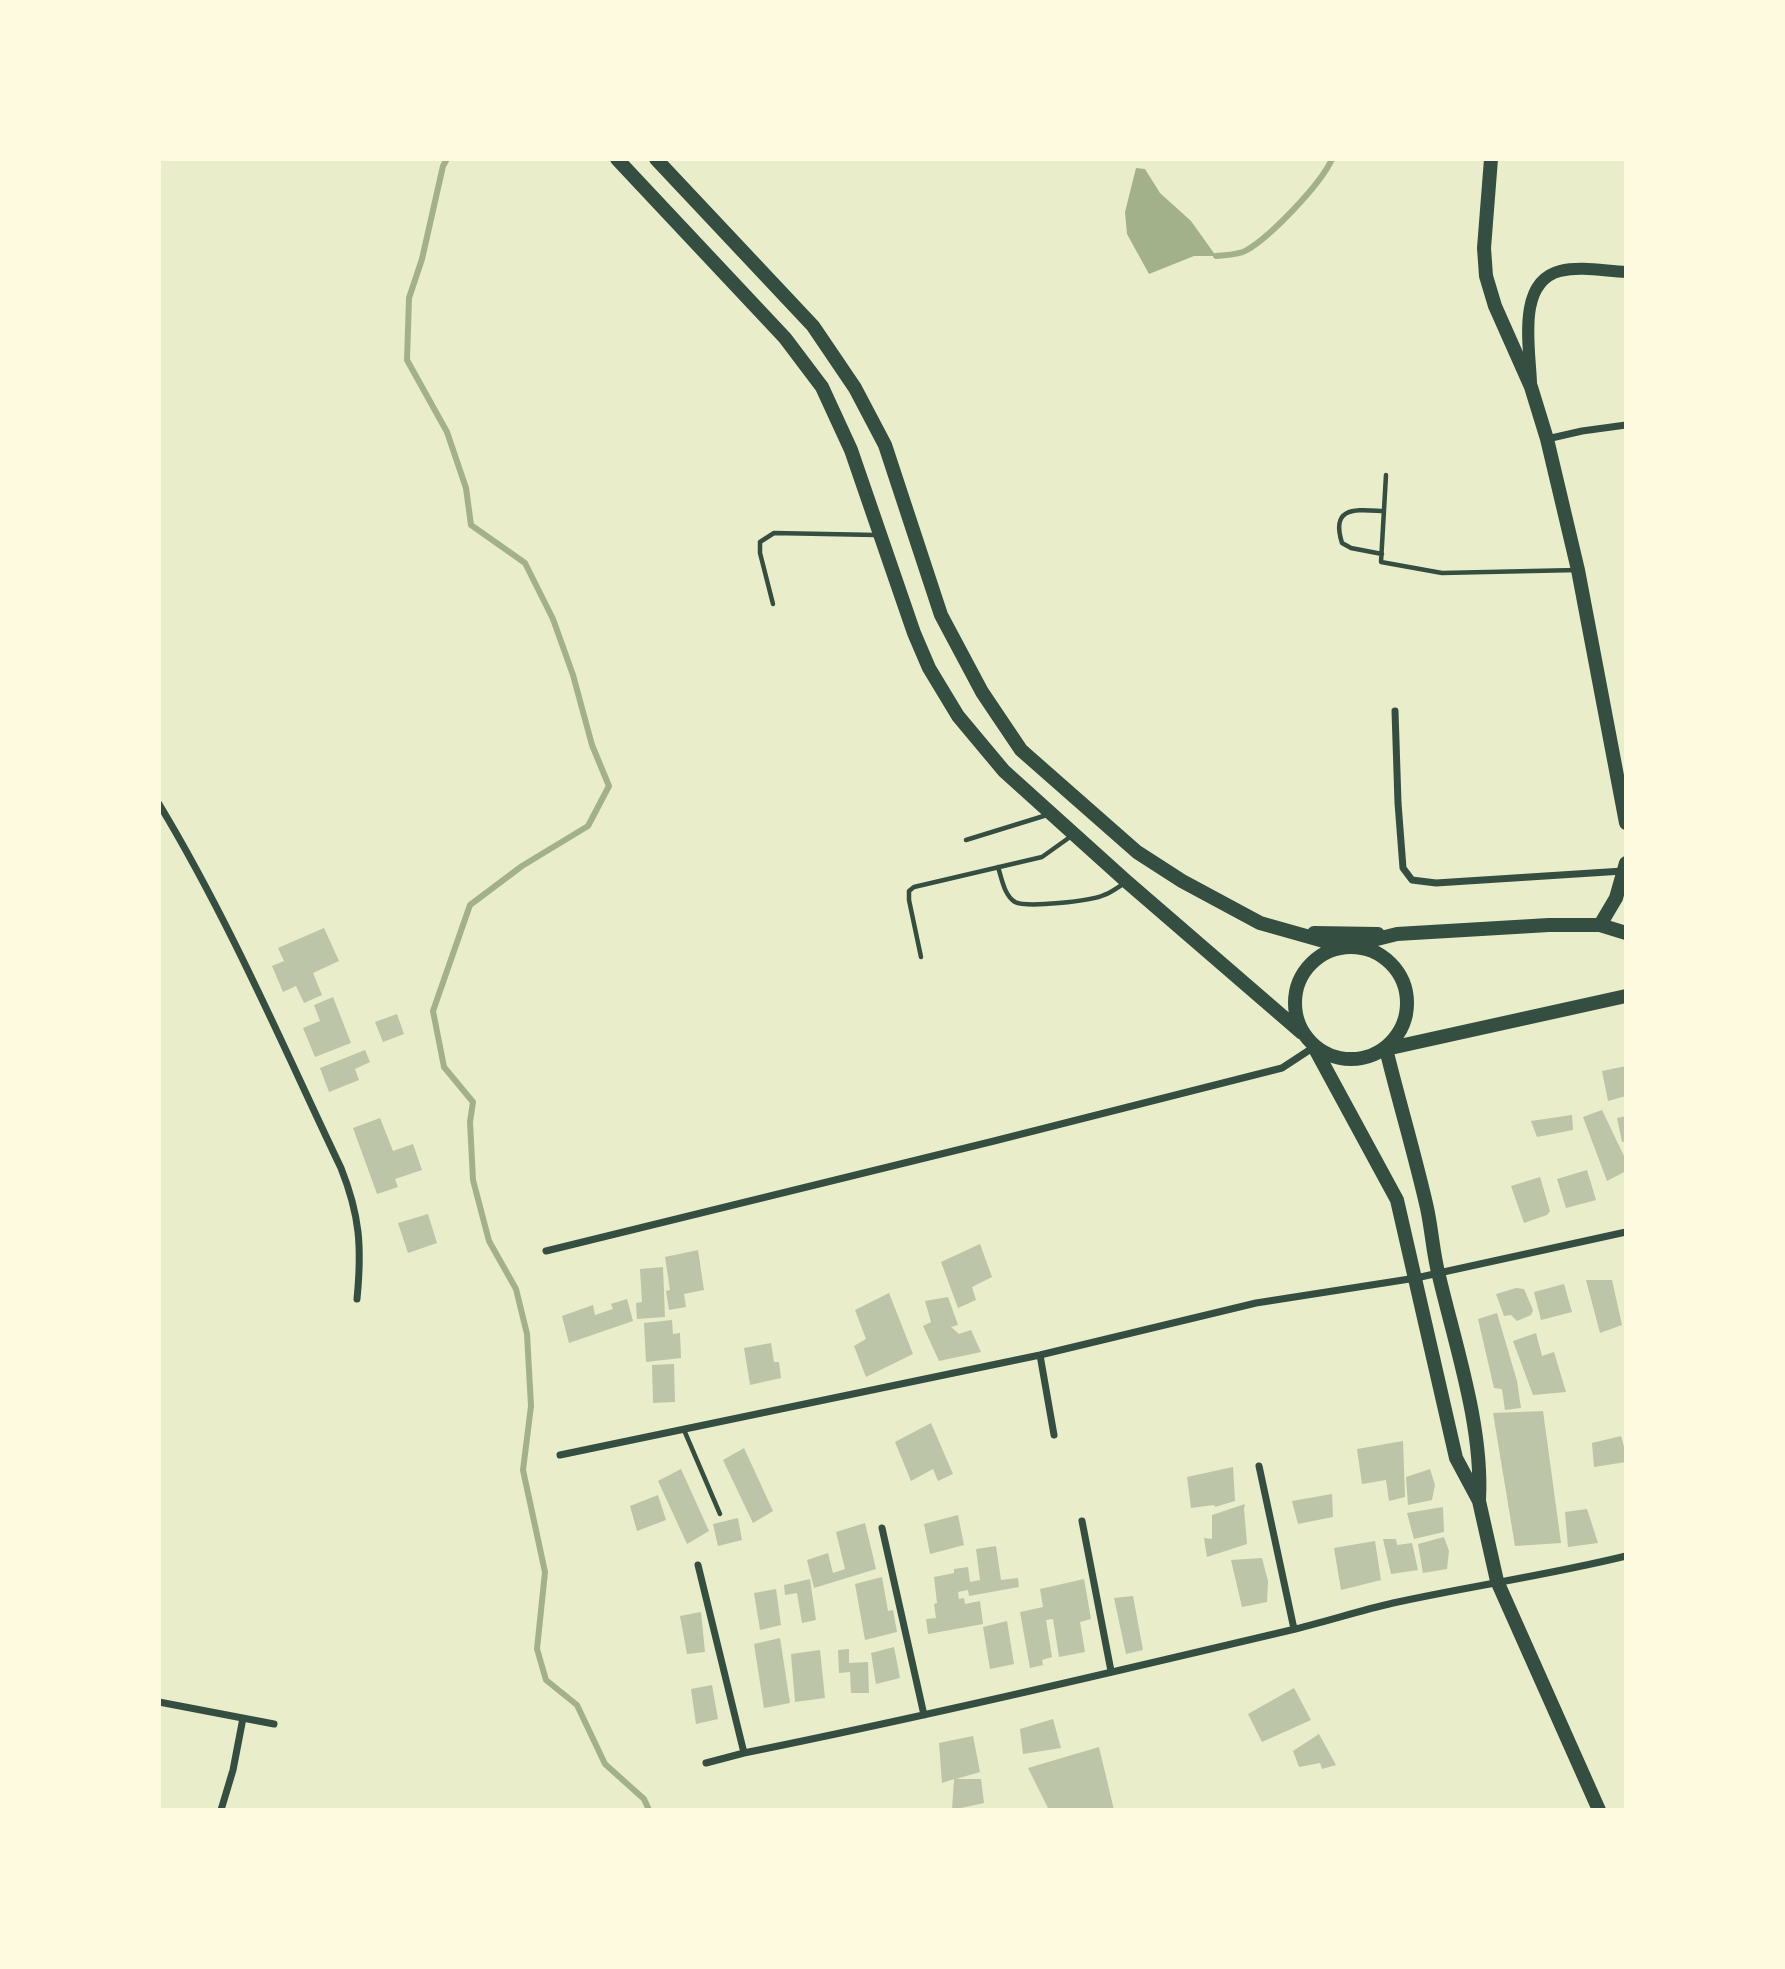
<!DOCTYPE html>
<html>
<head>
<meta charset="utf-8">
<style>
	body { margin:0 }
	#map { position:relative; width:1785px; height:1969px; overflow:hidden; background:#e9edc9; font-family:Karla,sans-serif }
	canvas { display:block }
	.frame { position:absolute; inset:0; border:161px solid #fefae0; pointer-events:none }
</style>
</head>
<body>
<div id="map">
<canvas width="1785" height="1969"></canvas>
<div class="frame"></div>
</div>
<script>
const ctx = document.querySelector('canvas').getContext('2d');
ctx.lineJoin = 'round';
function paint(path, color) { ctx.fillStyle = color; ctx.fill(path, 'evenodd'); }
function trace(path, color, width, dash) { ctx.strokeStyle = color; ctx.lineWidth = width; ctx.lineCap = dash ? 'butt' : 'round'; ctx.setLineDash(dash || []); ctx.stroke(path); }
const water = new Path2D(`
	M1136 168 1145 169 1160 193 1191 221 1216 256H1194L1149 274 1127 234 1125 212Z`);
const stream = new Path2D(`
	M447 159 443 166 422 259 409 298 407 360 447 432 466 488 471 525 525 563 553 619 573 675 592 745 609 786 588 826 522 866 470 905 433 1011 444 1067 473 1102 470 1122 473 1180 489 1241 516 1289 527 1334 531 1406 523 1470 545 1572 537 1649 546 1680 577 1705 605 1764 644 1799 649 1810
	M1216 256C1225 255 1239 255 1247 250 1271 236 1321 184 1332 159`);
const building = new Path2D(`
	M324 928 339 961 313 973 322 995 304 1003 296 986 283 992 272 966 284 961 278 948Z
	M333 997 351 1043 315 1057 303 1028 320 1021 314 1005Z
	M397 1014 404 1034 383 1042 375 1022Z
	M365 1050 370 1062 355 1069 359 1080 329 1092 320 1068Z
	M1626 1066V1096L1608 1101 1602 1071Z
	M1602 1110 1625 1158 1626 1171 1607 1181 1583 1117Z
	M1572 1115 1573 1130 1537 1137 1531 1121Z
	M1626 1116V1141L1622 1142 1617 1118Z
	M380 1118 393 1151 413 1144 422 1170 395 1179 398 1187 377 1194 353 1128Z
	M1587 1170 1596 1200 1566 1208 1557 1179Z
	M1540 1177 1550 1211 1547 1215 1524 1223 1511 1186Z
	M428 1214 437 1243 408 1253 398 1223Z
	M980 1244 992 1277 972 1287 976 1300 958 1308 941 1262Z
	M698 1250 704 1290 684 1294 686 1307 669 1310 666 1291 670 1290 665 1257Z
	M663 1267 665 1317 637 1319 636 1303 642 1302 640 1269Z
	M1586 1280H1612L1622 1325 1600 1333Z
	M1564 1284 1572 1312 1541 1320 1534 1292Z
	M1516 1288 1524 1289 1533 1310 1531 1315 1517 1321 1511 1315 1504 1316 1496 1294Z
	M889 1293 913 1354 866 1377 854 1346 866 1339 855 1310Z
	M948 1297 958 1325 951 1327 959 1334 971 1330 981 1352 939 1361 923 1326 931 1322 925 1301Z
	M627 1299 633 1321 569 1343 562 1316 593 1305 595 1315 613 1309 611 1304Z
	M1497 1313 1517 1381 1521 1408 1505 1410 1502 1389 1494 1388 1478 1319Z
	M672 1320 673 1334 680 1333 681 1358 646 1362 644 1323Z
	M1536 1333 1542 1356 1554 1352 1566 1392 1533 1395 1513 1341Z
	M771 1343 774 1362H779L781 1378 750 1385 744 1348Z
	M674 1364 675 1402 653 1403 652 1365Z
	M1543 1411 1561 1543 1515 1546 1493 1413Z
	M931 1423 953 1474 938 1481 933 1469 911 1481 895 1442Z
	M1621 1436 1626 1454V1462L1594 1467 1592 1443Z
	M1403 1441 1405 1497 1389 1501 1386 1480 1362 1484 1357 1449Z
	M744 1448 773 1511 753 1523 723 1460Z
	M1233 1467 1235 1501 1215 1507 1214 1505 1191 1508 1187 1477Z
	M681 1469 709 1531 687 1544 658 1481Z
	M1430 1469 1435 1485 1432 1500 1408 1505 1406 1477Z
	M1332 1494 1333 1517 1298 1524 1292 1501Z
	M658 1495 666 1520 637 1531 630 1506Z
	M1245 1504 1244 1508 1247 1544 1207 1557 1204 1538 1212 1539V1515Z
	M1443 1507 1444 1532 1414 1539 1407 1513Z
	M1587 1509 1598 1543 1568 1547 1565 1512Z
	M958 1515 964 1545 930 1554 924 1524Z
	M738 1518 742 1540 718 1546 713 1524Z
	M865 1523 876 1569 814 1588 807 1560 828 1553 833 1573 845 1569 836 1532Z
	M1444 1537 1449 1551 1447 1569 1423 1573 1418 1544Z
	M1383 1539H1396L1397 1545 1412 1543 1418 1570 1391 1574Z
	M1375 1541 1381 1580 1341 1590 1334 1548Z
	M996 1546 1001 1580 1018 1578 1019 1587 969 1596 968 1590 958 1592 959 1599 964 1598 965 1604 980 1601 983 1624 928 1634 926 1619 936 1618 934 1604 937 1603 934 1577 954 1573V1569L968 1567 970 1582 980 1580 976 1549Z
	M1262 1558 1268 1581 1267 1602 1242 1607 1231 1560Z
	M882 1577 888 1611 893 1610 897 1632 865 1640 855 1584Z
	M810 1579 816 1620 802 1623 797 1593 785 1595 784 1585Z
	M1084 1579 1091 1619 1080 1622 1085 1652 1059 1657 1053 1619 1046 1620 1052 1657 1042 1660 1043 1665 1030 1668 1020 1612 1043 1607 1040 1589Z
	M776 1589 781 1625 760 1630 754 1593Z
	M1133 1596 1143 1650 1126 1654 1114 1598Z
	M701 1612 705 1652 687 1654 680 1616Z
	M1007 1621 1014 1664 990 1669 983 1627Z
	M780 1638 790 1703 764 1708 754 1644Z
	M894 1647 900 1678 876 1684 871 1653Z
	M849 1649V1663L868 1662 869 1693H851L850 1672 839 1673 838 1650Z
	M820 1650 825 1698 795 1702 791 1654Z
	M712 1685 718 1719 696 1724 691 1689Z
	M1294 1688 1311 1720 1262 1742 1248 1714Z
	M1053 1719 1061 1748 1023 1754 1020 1729Z
	M1319 1734 1336 1765 1322 1769 1320 1763 1299 1767 1293 1751Z
	M973 1736 980 1772 956 1779H981L984 1803 952 1810 954 1779 942 1783 939 1743Z
	M1099 1747 1114 1810H1049L1028 1768Z`);
const service = new Path2D(`
	M1386 475 1381 562 1442 573 1577 570
	M1382 554 1351 548 1342 543C1330 505 1357 510 1384 511
	M773 604 760 553V542L774 533 876 535
	M966 840 1047 815
	M998 867C1002 879 1004 895 1015 902 1027 908 1091 901 1104 895 1110 893 1117 888 1123 884
	M921 957 909 900V891L914 887 1042 857 1070 837
	M684 1430 720 1514`);
const minor = new Path2D(`
	M1547 439 1582 431 1626 425
	M1395 711 1398 803 1403 868 1412 880 1436 883 1623 871
	M159 804C229 920 283 1046 341 1168 360 1216 362 1247 357 1299
	M546 1251 994 1141 1282 1068 1314 1047
	M1040 1355 1054 1435
	M560 1455 1040 1355 1256 1303 1416 1278 1626 1232
	M1259 1466 1294 1629
	M1082 1521 1111 1671
	M882 1528 924 1715
	M698 1565 744 1753
	M159 1702 274 1724
	M706 1763 744 1753C927 1716 1109 1673 1291 1630 1325 1622 1358 1611 1393 1603 1470 1586 1549 1575 1626 1556
	M221 1810 233 1770 243 1718`);
const tertiary = new Path2D(`
	M1531 383C1530 349 1516 282 1560 271 1581 266 1604 271 1626 272`);
const secondary = new Path2D(`
	M1491 159 1484 248 1486 276 1495 306 1531 387 1547 439 1578 570 1626 823
	M1600 925 1616 898 1626 863
	M1314 1047 1397 1200 1456 1458 1479 1501 1497 1581 1599 1810
	M1386 1049C1399 1102 1415 1155 1427 1208 1432 1231 1433 1254 1439 1276 1456 1348 1483 1427 1479 1500`);
const primary = new Path2D(`
	M617 159 785 338 822 387 851 450 914 633 929 668 958 716 1004 771 1126 881 1302 1033
	M656 159 813 326 855 388 885 445 941 615 982 692 1021 750 1137 852 1182 881 1260 923 1345 947 1397 934 1549 925H1600L1626 933
	M1314 933 1378 934
	M1295 1003a56 56 0 1 1 112 0a56 56 0 1 1-112 0Z
	M1386 1049 1626 996`);
paint(water, '#a3b18a');
trace(stream, '#a3b18a', 6);
paint(building, '#bcc5a7');
trace(service, '#344e41', 4.5);
trace(minor, '#344e41', 7);
trace(tertiary, '#344e41', 12);
trace(secondary, '#344e41', 14);
trace(primary, '#344e41', 14);
</script>
</body>
</html>
